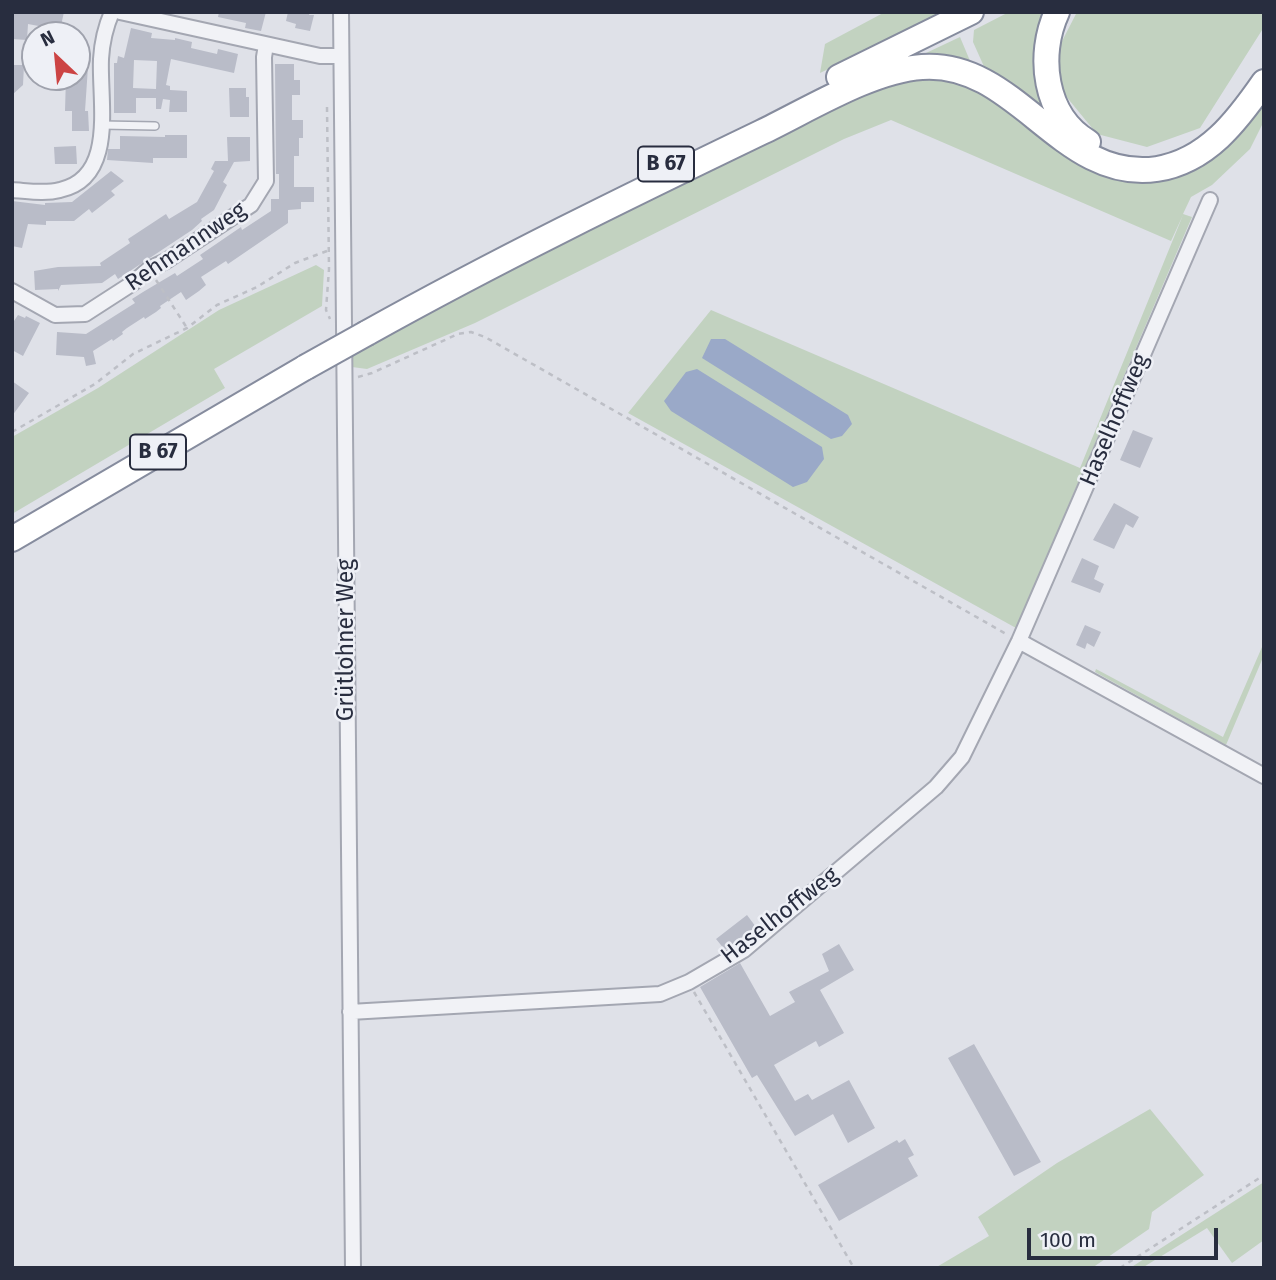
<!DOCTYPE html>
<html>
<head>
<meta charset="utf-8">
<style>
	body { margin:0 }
	#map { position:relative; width:1276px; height:1280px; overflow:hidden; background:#dfe1e8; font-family:"Fira Sans",sans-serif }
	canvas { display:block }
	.frame { position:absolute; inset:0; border:14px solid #282d3f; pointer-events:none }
	.north { position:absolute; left:21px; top:21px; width:70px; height:70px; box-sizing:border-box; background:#eef0f6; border:2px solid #9fa2ad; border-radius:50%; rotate:334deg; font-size:19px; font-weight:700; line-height:28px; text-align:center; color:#282d3f }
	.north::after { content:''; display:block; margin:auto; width:24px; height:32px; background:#c44; clip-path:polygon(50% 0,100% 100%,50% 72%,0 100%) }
	.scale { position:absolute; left:1027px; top:1228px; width:191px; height:32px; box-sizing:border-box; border:4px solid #282d3f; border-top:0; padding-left:9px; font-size:21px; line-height:24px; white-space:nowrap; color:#282d3f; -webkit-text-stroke:5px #eef0f6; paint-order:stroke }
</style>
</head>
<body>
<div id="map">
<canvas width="1276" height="1280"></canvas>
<div class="frame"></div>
<div class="north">N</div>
<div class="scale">100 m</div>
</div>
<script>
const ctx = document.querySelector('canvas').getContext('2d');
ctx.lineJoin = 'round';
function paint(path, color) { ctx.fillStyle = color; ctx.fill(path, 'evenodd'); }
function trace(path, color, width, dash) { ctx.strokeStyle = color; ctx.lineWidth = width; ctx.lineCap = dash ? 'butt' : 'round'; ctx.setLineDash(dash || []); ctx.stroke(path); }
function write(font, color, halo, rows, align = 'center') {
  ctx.font = font + ' "Fira Sans",sans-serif'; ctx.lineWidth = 5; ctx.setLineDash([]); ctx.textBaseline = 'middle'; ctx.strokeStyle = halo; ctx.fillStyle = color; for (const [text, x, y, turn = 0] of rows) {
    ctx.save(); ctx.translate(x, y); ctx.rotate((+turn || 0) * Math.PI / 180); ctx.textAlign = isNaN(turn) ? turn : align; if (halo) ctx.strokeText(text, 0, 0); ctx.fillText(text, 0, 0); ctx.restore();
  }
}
const green = new Path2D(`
	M885 12H946L820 73 825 44Z
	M1009 12H1050L1068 135 986 71 973 42 974 30Z
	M1077 12H1264V27L1200 128 1147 147 1097 134 1060 89 1059 47Z
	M960 37 973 68 909 61Z
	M931 77 984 92 1144 177 1264 94V121L1250 149 1212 185 1191 197 1183 214 1192 217 1016 628 628 413 711 310 1080 468 1183 215 1171 241 891 120 844 139 475 323 367 369 352 367 351 355 429 310 876 82Z
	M316 265 324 270 322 306 214 369 225 388 12 514V437L98 388 219 310Z
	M1262 647 1264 655 1226 745 1095 672 1096 669 1223 737Z
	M1150 1109 1204 1175 1152 1212 1149 1229 1092 1268H935L989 1236 978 1217 1057 1163Z
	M1264 1182V1240L1232 1263 1207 1228 1142 1268H1130Z`);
const water = new Path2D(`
	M711 339H725L848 415 852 424 842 436 831 439 702 358Z
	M697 369 822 447 824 459 807 482 793 487 671 411 664 401 686 372Z`);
const building = new Path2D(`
	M12 12H64L60 30 28 24 27 40 12 39Z
	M219 12H266L261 31 245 28 246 23 218 17Z
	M288 12H310L309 15H314L310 31 295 28 296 24 286 21Z
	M131 28 152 33 151 38 175 40V38L192 42 191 48 217 54 218 49 238 54 234 73 171 59 166 85 170 86V90L187 91V112H169L170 100 163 99 161 109H156V98H136V113H114V63H117L118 56 124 58ZM134 60 157 61 156 89 133 88Z
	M77 51 89 52 85 111H88L89 131H72V111H65L66 77H77Z
	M275 64H294V80H300V95H292V120H303V138H299V156H294V187H314V202H301V209L288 210V223L228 264 226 261 201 277 206 285 199 291 186 300 181 292 160 306 161 308 156 312 145 319 144 317 127 328 122 332 123 334 113 341 112 339 93 351 96 364 86 366 84 357 56 355 57 332 86 334 135 303 132 299 143 292 175 273 177 276 203 259 200 255 241 227 242 230 271 211V199H279V174H276Z
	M12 65H24L23 85 12 95Z
	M229 88H246V97H249V117H230Z
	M165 135H187V158H153V163L107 160 108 149H120V136L165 137Z
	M227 137H250V161L234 162 223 182 227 185 214 210 201 219 202 221 192 230 118 279 115 274 102 283 61 285 58 291V289L35 290 34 271 58 267 101 266 100 263 130 243 128 239 166 214 169 219 197 202 214 171 211 169 215 161H228Z
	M76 146 77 164H55L54 147Z
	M111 171 124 181 111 191 115 195 92 213 89 209 74 221H46V225L28 224 22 248 12 246V201L45 205V203L72 202Z
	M18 315 25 318 26 316 40 323 23 356 12 350V324Z
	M12 381 29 393 12 416Z
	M1133 430 1153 438 1140 468 1120 460Z
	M1114 503 1139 517 1133 528 1126 524 1114 549 1093 540Z
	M1082 558 1099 566 1094 579 1104 584 1100 593 1071 582Z
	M1085 625 1101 632 1094 647 1087 643 1085 649 1076 645Z
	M747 915 756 927 725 950 716 939Z
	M839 944 854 970 820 990 844 1033 819 1047 816 1041 774 1065 795 1101 808 1094 812 1100 849 1080 875 1128 848 1143 833 1114 795 1136 757 1075 752 1078 700 987 740 963 770 1016 795 1002 789 992 829 971 822 954Z
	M974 1044 1041 1162 1014 1176 948 1058Z
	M905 1139 914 1155 908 1158 918 1176 839 1221 818 1185 897 1140 899 1143Z`);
const path = new Path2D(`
	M327 107 329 269 326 310 330 319
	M156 280 187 328
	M358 377 372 373 458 334 471 332 485 337 1008 635
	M12 432 95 384 133 354 187 328 217 305 257 287 295 263 327 251
	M694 992 854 1268
	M1120 1268 1264 1175`);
const lane = new Path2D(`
	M102 125 155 126`);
const street = new Path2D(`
	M120 12 320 56H341
	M341 12 353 1268
	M12 190C28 191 45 194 60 190 117 178 99 101 101 59 102 42 105 28 112 12
	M12 291 55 315 85 314 133 283 149 269 166 261 251 205 266 181 264 57 266 45
	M1019 641 1264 776
	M350 1012 660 994 689 982 744 950 936 787 962 757 1019 641 1210 200`);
const highway = new Path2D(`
	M1057 12C1037 55 1044 116 1088 142
	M839 77 971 12
	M367 333C496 261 629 196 762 132 808 110 872 70 922 67 1017 60 1061 183 1157 169 1207 161 1237 121 1264 82
	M12 539 306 367`);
const highwayBridge = new Path2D(`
	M306 367 367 333`);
const shields = [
	[666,164,56],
	[158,452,56]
];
const shieldNames = [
	["B 67",666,164],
	["B 67",158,452]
];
const streetNames = [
	["Rehmannweg",186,247,-34],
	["Haselhoffweg",1115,420,-67],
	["Grütlohner Weg",347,640,-90],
	["Haselhoffweg",780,916,-38]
];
paint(green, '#c2d2c0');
paint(water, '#9aa9c8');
paint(building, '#b9bcc8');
trace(lane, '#a4a7b2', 10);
trace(street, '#a4a7b2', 18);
trace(highway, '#868c9e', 28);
trace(path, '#bdbfc6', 2.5, [5, 5]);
trace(lane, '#f1f2f6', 7);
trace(street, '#f1f2f6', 14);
trace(highway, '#fff', 24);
trace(highwayBridge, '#868c9e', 28, []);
trace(highwayBridge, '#fff', 24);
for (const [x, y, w] of shields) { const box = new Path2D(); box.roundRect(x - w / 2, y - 17.5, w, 35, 5); ctx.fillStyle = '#eef0f6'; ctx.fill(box); trace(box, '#282d3f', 2); }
write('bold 21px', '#282d3f', null, shieldNames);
write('23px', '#282d3f', '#eef0f6', streetNames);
</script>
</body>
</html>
